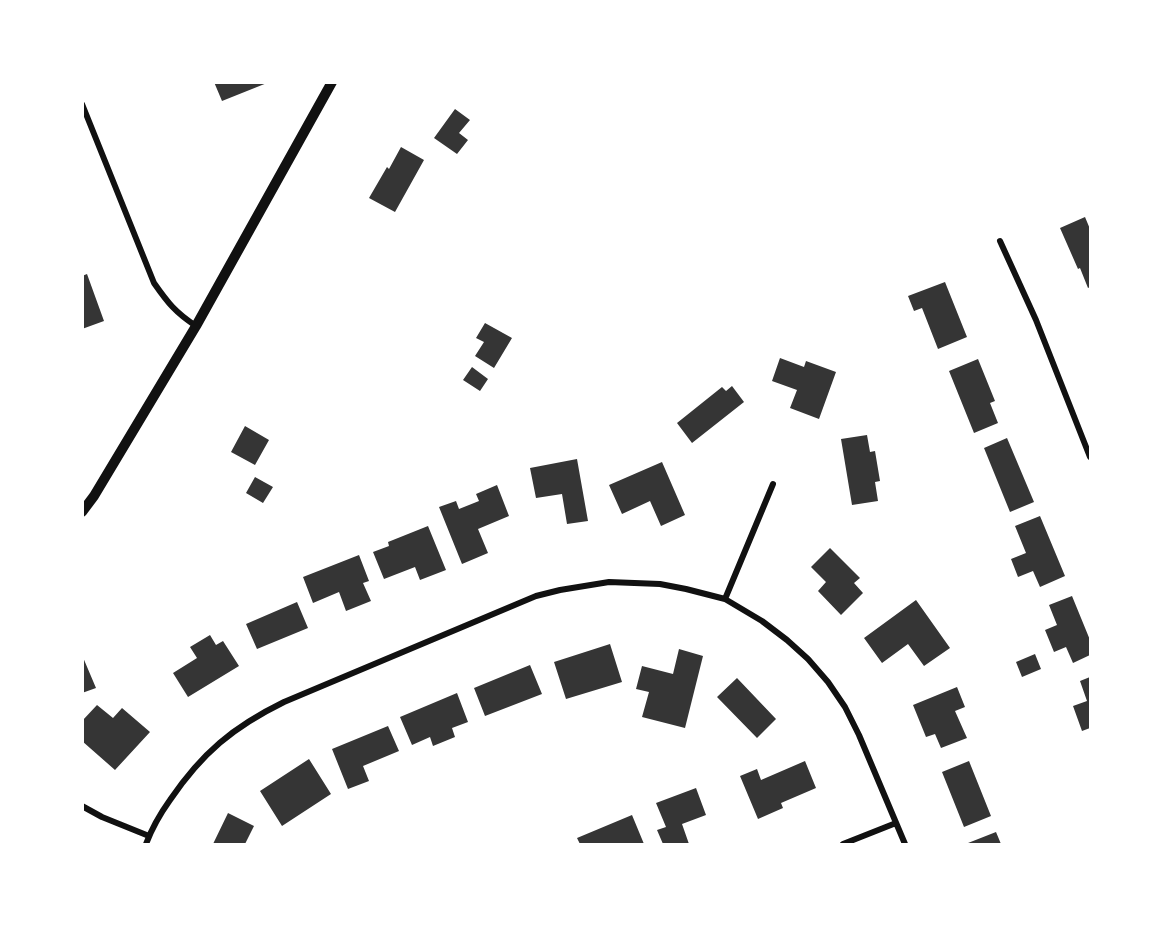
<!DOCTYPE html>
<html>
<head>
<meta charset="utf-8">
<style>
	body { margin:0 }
	#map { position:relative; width:1173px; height:927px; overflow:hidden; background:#fff; font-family:Ubuntu,sans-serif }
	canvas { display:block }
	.frame { position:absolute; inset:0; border:84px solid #fff; pointer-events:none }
</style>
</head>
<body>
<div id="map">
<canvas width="1173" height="927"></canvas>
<div class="frame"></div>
</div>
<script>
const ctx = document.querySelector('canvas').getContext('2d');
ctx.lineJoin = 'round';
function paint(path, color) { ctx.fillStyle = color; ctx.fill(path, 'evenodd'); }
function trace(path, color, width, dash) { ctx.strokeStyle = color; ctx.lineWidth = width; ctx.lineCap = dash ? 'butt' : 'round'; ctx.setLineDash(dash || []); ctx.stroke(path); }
const building = new Path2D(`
	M214 82H267V83L222 101Z
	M455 109 470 120 459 133 468 140 457 154 434 138Z
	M401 147 424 160 395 212 369 198 387 167 389 169Z
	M1085 217 1090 229V287L1088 288 1080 268 1078 269 1060 228Z
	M87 274 104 321 82 329V276Z
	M945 282 967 337 938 349 922 308 914 311 908 296Z
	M485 323 512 338 494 368 475 356 484 342 476 338Z
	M780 358 804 367 806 361 836 372 819 419 790 408 797 390 772 381Z
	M978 359 995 401 990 403 998 423 974 433 949 371Z
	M472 367 488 379 480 391 463 380Z
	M732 386 744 402 692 443 677 423 722 387 726 391Z
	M245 426 269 440 255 465 231 452Z
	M867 435 870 452 875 451 880 481 875 482 878 501 852 505 841 439Z
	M1007 438 1034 502 1010 512 984 448Z
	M577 459 588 521 567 524 562 494 536 498 530 468Z
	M662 462 685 515 661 526 650 501 622 514 609 485Z
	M255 477 273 487 263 503 246 493Z
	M497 485 509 516 478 529 488 553 462 564 439 507 456 501 459 509 479 501 476 494Z
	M1040 516 1065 576 1040 587 1033 571 1018 577 1011 559 1026 553 1015 526Z
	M428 526 446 570 420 580 415 567 384 579 373 552 389 546 388 542Z
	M830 548 860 578 854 583 863 593 841 615 818 591 826 582 811 567Z
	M359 555 369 581 363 583 371 601 346 611 339 592 313 603 303 577Z
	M1072 596 1090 640V655L1073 663 1066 647 1054 652 1045 630 1057 625 1049 605Z
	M916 600 950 648 924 666 908 644 882 663 864 638Z
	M297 602 308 628 257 649 246 624Z
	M210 635 216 645 223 641 239 666 188 697 173 673 197 658 190 647Z
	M610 644 622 682 566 699 554 662Z
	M679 649 703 656 685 728 642 717 649 692 636 689 642 666 673 674Z
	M1035 654 1041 669 1022 677 1016 662Z
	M82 655 96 688 82 693Z
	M530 665 542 694 485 716 474 688Z
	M1090 677V728L1082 731 1073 706 1087 701 1080 681Z
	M737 678 776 719 757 738 717 697Z
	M957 687 965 707 955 711 967 738 941 748 935 734 926 737 913 705Z
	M457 693 468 722 452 728 455 737 433 746 430 737 412 745 400 717Z
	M97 705 113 718 122 708 150 732 115 770 82 741V721Z
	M388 726 399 751 363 766 369 781 348 789 332 749Z
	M309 759 331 794 282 826 260 791Z
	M805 761 816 788 781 803 783 808 758 819 740 776 757 769 761 780Z
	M969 761 991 816 964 827 942 772Z
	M696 788 706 815 682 824 689 844H663L657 830 666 827 656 803Z
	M228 813 254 826 245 844H213Z
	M632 815 644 844H580L577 838Z
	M996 832 1001 844H969L968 843Z`);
const minor = new Path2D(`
	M82 104 154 283C168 303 175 312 196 326
	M1000 241 1036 320 1090 457
	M725 599 773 484
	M82 806 102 817 149 836
	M146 844C152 828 160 814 170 800 202 753 233 727 284 702L536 596 560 590 609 582 660 584 686 589 725 599 762 621 787 640 808 659 828 682 845 707 859 735 905 844
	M843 844 896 823`);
const tertiary = new Path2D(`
	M82 512 94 496 196 326 332 82`);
paint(building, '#353535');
trace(minor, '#111', 6);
trace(tertiary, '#111', 10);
</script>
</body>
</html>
